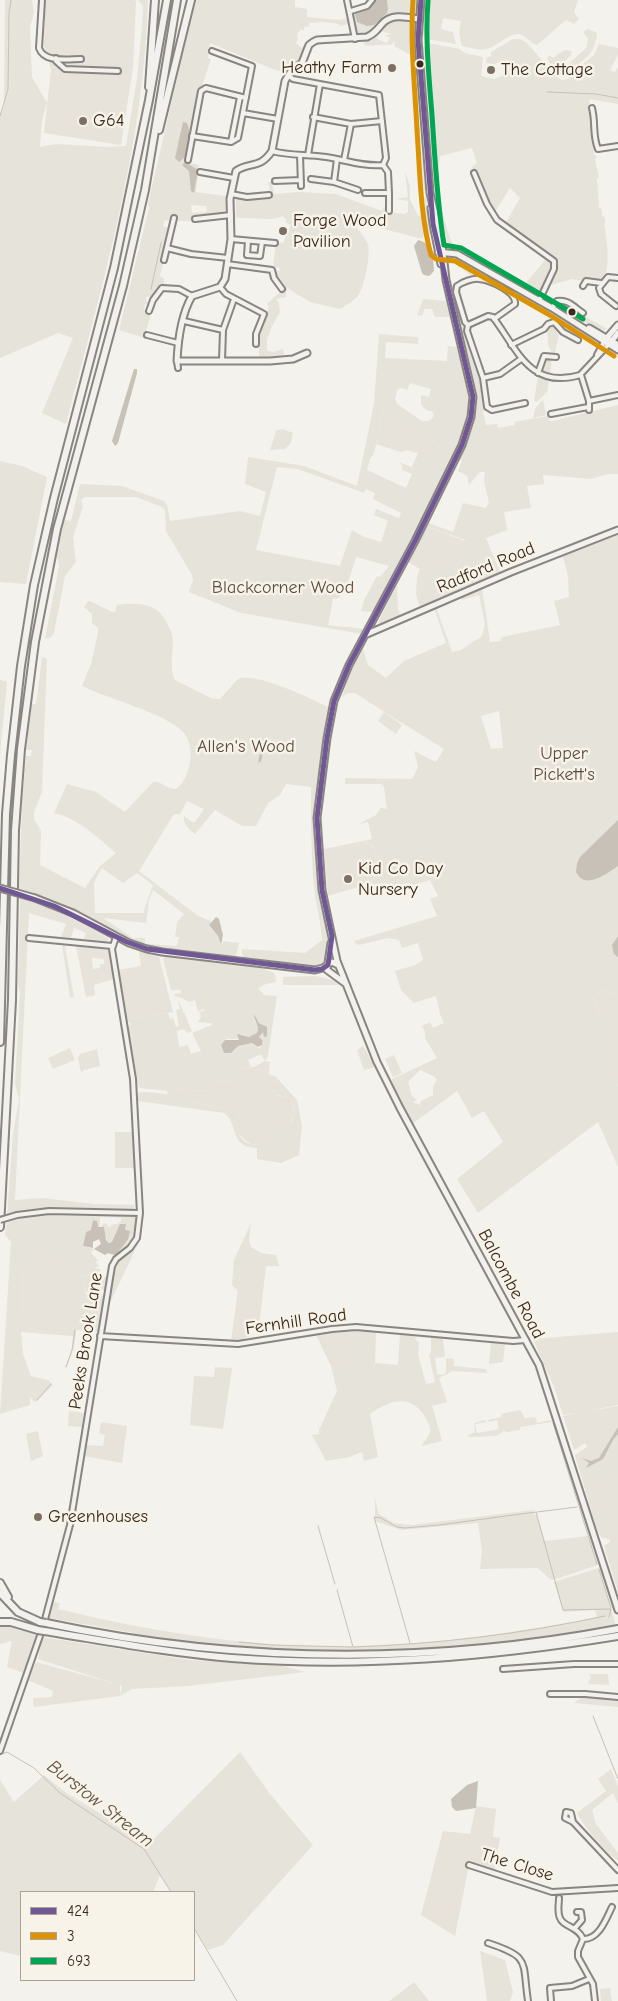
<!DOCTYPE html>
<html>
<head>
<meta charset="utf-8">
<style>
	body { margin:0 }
	#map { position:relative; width:618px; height:2001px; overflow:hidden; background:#f4f2ec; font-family:"Comic Neue",sans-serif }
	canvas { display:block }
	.legend { position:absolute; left:20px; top:1891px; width:175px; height:90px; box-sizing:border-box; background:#f7f3e8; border:1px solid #aca397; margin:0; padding:6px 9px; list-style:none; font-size:15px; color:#3b2a1e }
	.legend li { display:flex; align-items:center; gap:10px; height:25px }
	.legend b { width:25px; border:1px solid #aca397 }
</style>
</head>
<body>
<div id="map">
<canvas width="618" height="2001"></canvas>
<ul class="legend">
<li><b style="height:6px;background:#705894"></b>424</li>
<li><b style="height:6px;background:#db9304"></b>3</li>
<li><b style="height:6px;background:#00a651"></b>693</li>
</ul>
</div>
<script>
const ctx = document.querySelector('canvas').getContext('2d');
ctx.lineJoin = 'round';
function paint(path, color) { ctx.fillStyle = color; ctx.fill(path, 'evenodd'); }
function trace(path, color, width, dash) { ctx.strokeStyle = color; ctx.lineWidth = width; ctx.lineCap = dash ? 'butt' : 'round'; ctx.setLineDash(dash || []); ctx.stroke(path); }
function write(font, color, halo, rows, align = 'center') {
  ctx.font = font + ' "Comic Neue",sans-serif'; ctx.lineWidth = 5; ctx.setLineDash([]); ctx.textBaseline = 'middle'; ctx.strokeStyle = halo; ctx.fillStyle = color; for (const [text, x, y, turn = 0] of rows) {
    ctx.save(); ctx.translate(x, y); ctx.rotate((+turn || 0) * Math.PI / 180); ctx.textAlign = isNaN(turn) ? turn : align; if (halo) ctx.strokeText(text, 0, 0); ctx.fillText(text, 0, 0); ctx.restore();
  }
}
const built = new Path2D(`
	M45 0H135L136 2 133 67 121 145 44 133 51 70 44 45Z
	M383 408 440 445 428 462 424 461V457L419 450 417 453 407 450 401 452 376 444Z
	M426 526 465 541 467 545 455 569 430 567 426 578 417 576 420 569 408 562 418 539 422 541 427 538 422 535Z
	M357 658 404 692 402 723 355 693H348L342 697 347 680Z
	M363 841 371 845 374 848V852L364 859 374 867 378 881 328 896 324 849Z
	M76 946 110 950 114 979 94 985 95 995 86 997ZM92 958 104 959V964H100V968L93 969Z
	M139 951 159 957 173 1012 127 1020 118 970 141 966Z
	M598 991 618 993V1086L609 1063 612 1051 593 996 597 994Z
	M265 1061 270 1062 269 1074 276 1077 274 1095 286 1097 291 1100 294 1114 288 1127 259 1145 251 1144 245 1140 237 1132 236 1125 239 1112 192 1102V1099L172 1097 167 1094 168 1089 208 1091 207 1082 238 1081 240 1068 254 1067Z
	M28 1246 53 1249 85 1270 86 1267 94 1268V1271L101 1272V1276L79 1275 83 1282 86 1295H82L80 1311 74 1325 70 1328 58 1329 57 1333 22 1327 23 1258Z
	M266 1266 259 1327 250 1326 249 1337H246L244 1342H231L241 1267Z
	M351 1330 355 1366 332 1365 327 1347 326 1334Z
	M618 1332V1405L583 1412 618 1406V1592L608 1543 611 1541 602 1536 575 1455 587 1447 585 1443 574 1450 563 1416 580 1412 563 1415 554 1387 533 1339Z
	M431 1337 439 1339V1356L435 1357 437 1374 442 1375 446 1373V1358L454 1359 453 1371 439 1378 447 1402 432 1406 426 1384 435 1382 429 1355 431 1352Z
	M520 1410 525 1418 534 1417 536 1418 537 1423 551 1420 552 1422 520 1427V1430L507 1432 499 1429 497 1420 489 1422 488 1420 502 1417 501 1414Z
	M101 1422 127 1426 122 1463 84 1456 86 1445 103 1446 105 1435 99 1433Z
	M12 1641 34 1646 24 1673 7 1667Z
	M36 1662 120 1685V1696L34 1707 33 1698 52 1697 53 1691 28 1680Z
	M476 1806 496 1809 493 1837 500 1838 494 1873 469 1865 455 1936 421 1915 443 1831 470 1834Z`);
const green = new Path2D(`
	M5 0H32L34 12 30 27 32 77 47 103 42 120 40 147 56 144 109 147 126 146 137 78 142 27 143 6 138 0H148C144 145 102 285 66 424L42 413 73 338 58 333 0 358V116L4 105Z
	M195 0H295V7L307 9V17L339 20 349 18 350 24 339 26V24L324 22 309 23V26L304 27V31L301 29 297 34 298 39 296 43 302 48 306 44 301 59 283 72 273 69 210 43 208 58 211 59 202 86 196 96 186 161 188 163 199 165 196 192 226 196 225 214 192 217 191 221H176V217L172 216 170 221 165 220 163 226 169 228 161 260 166 262 163 263 160 276 164 279V285L158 287 153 296 146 297V301L149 304H145L144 310 151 314 144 338 119 330 149 208 148 204ZM191 205 206 206 207 212 192 213Z
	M374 0H376C374 6 369 10 363 11L374 25C383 15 390 15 387 0H419L418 8 412 14C402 14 392 13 384 19 372 27 376 33 359 35L357 33 353 12 364 9Z
	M426 0H578L574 12 579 19 574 24 566 20 537 45C529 43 526 34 517 34 505 35 497 48 485 49 478 51 469 47 462 46L459 33 461 21 443 18 441 29 453 32 456 44 426 39 423 34Z
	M397 20 414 23 412 43 415 53 411 55 394 46 395 40 391 45C382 43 373 47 364 45L365 41 378 36 377 39 387 43 390 38 385 35 392 34 380 31 388 22Z
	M588 29 597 33C594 60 581 58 566 76H562L560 74 562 70 587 47 588 39 583 32Z
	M513 39H520L526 42 558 78 563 80 568 79 573 72 594 55 599 44 618 48V55L610 70 615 72 618 67V104L589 99 591 113 590 117 592 119 591 134 595 146 594 155 597 156 595 160 599 178H597L599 208 602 209V216L605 217V224L604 225C607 239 612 271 601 281L587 279 583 281 572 279 548 286 540 296 447 242 432 177 423 47 428 43 459 49 465 53 483 57 481 76 494 79 507 74 500 62 495 64 486 63V58L491 56V52ZM472 148 477 163 472 167 474 171 493 215 510 188 520 198 504 226 546 259 524 285 520 279 517 280 452 243C441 215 436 186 440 156Z
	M564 50 572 51 571 55 560 67 551 66 547 58 550 55 553 58Z
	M420 118H422L426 190H424Z
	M405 172 410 186V199L418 216 426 213 424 197H426L430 234 425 232 422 239 353 221C357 228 364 236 368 244 371 255 364 289 357 297 352 302 346 305 340 309L310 302 287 288 286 297 276 299 279 303 280 312 272 326 267 340V350L273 352 283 349 284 354 278 359 259 358V332L269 307 267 304 283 289 274 272 280 271 279 267 273 268 276 242 283 243 291 225 285 222 287 220 282 216C273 222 248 217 236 218V197L246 199 271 197 268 182H272L274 194 299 192 336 194 382 211 385 206V212L405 214 408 212V201L396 199 408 197Z
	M446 254C459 253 510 286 525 295L520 298 495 282 479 277 477 274 470 275 461 268H458L456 261 450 260C446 267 450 281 454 287L453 289 456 296 464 328 476 362 483 395 482 404 485 406 483 413 486 425 497 424 498 428 515 425 514 422 548 416 549 421H553L618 405V474H608L591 479 543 475 544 484 527 486 531 508 504 512 507 530 486 538 500 572 420 608 416 594 417 576 426 577 430 567 429 561 455 569 467 545 464 543 465 540 426 526 423 535 428 537 424 541 418 539 426 522 453 532 463 503 486 508 489 502 484 482 485 472H480L469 485 467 476 458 471 462 461 458 459 455 464 450 462 374 612 361 611 365 598 377 576 380 577 389 566 356 557 347 586 339 598 333 599 328 625C338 627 359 627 365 630L362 634 241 613 189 592 193 580 192 575 166 531 165 511 162 507 136 497H85L81 500 83 507 73 537 76 562 65 576 54 633 51 637 45 639 59 566 57 556 64 520 71 521 80 484 122 486 164 501 167 505 170 521 240 511 260 516 266 492 245 484 248 457 304 466 357 486 374 404 379 334 418 337V344L386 342 385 358 447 361 448 346 457 347 470 400 467 422 472 424 476 399 452 298ZM410 383 431 389 429 397 421 395V404L426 410 433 412 434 416 429 421H422L397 404 395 398 398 389 401 388 407 390ZM383 408 440 445 428 462 423 460 426 453 421 448 419 450 412 467 398 462 402 465V470L412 474 406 488 367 470 370 459 374 454ZM277 467 298 469 364 493 366 489 375 493 373 499 401 513 399 518 376 509 374 515 388 521 381 542 364 537 352 530 340 566 256 550Z
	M423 299 446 301 450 317H435L432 309H424L423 315 417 316Z
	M536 302 578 326V328L592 337 593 343 571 330 569 333V330L567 329 564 331 567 326 565 324 561 325 555 320 546 322 549 318 533 306Z
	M558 302C566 303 577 307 578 316L583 315 607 329 600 331 555 305Z
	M554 324 559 330 556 332 559 335 554 356 548 345 547 327Z
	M544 358 552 359 550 374 541 371 544 366Z
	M538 376 549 380 547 392 537 402 534 401Z
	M543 399 546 415 533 418 535 409Z
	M283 429 293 433 291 443 285 449 270 450 276 431Z
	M0 461 22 466 47 477 26 584 0 582Z
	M618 532V993L598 991 597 994 593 997 616 1060 609 1063 618 1086V1167L598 1122 478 1213 457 1179 503 1142 484 1111 472 1118 457 1091 412 1124 392 1081V1079L437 1058 425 1038V1032L422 1026 430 1022 433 1028 444 1023 440 1014 436 996 414 1003 401 990 395 971 415 965 423 960 418 943 402 948 399 940 388 938 359 945 356 944 354 941 437 916 430 899 438 896 430 880 378 896 369 891 365 885 361 886 357 871 360 870 359 866 367 864 364 857 375 850 372 845 363 841 372 839 368 822 359 824 376 815 381 808 387 809 384 787 381 784H345V778L412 779 418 767 414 751 436 762 444 749 388 714 390 711H396L399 708V703L396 699 398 692 388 687 389 681 369 669 370 668 363 665 364 663 357 658 363 649 368 665 386 678 404 661 446 643 434 608 436 607 452 652 461 650 482 636 485 623 479 595 462 600 461 596 482 587 490 642 501 641 502 637 560 625 554 601 569 597 568 576 562 554ZM499 711 503 748 491 749 481 716ZM420 1070 435 1077 437 1080 433 1086V1095L421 1101 420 1105 413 1102 417 1100 412 1096 408 1082Z
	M397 585 398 609 401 616 381 624 378 622Z
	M88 601H90L112 612H115L117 605C137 602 158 603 167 623 170 629 173 634 173 641 173 654 169 668 175 680L211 698 220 699 238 679C257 672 311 699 330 708L314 809 318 886 329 943 325 962 319 966 313 967 245 959 242 954V949L305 953 322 940C321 922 316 905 314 887 311 854 311 820 311 787L286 784 280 795 268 803 256 826H242L215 810 195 834C189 830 182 822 184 816L192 822H195L204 809 187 801 180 814H174L139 871 198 916 211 921 209 926 218 936 220 944H223V941L239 943 236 956 198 954 150 946 148 944 177 946 179 937H175L177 922 184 914 153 890 149 901 146 923 103 918 133 938H145L144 946 124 938 46 899 19 890 22 801 26 756H31L32 750H26L31 704H36L42 657 47 659 42 792 34 812V819L41 831 40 865 85 888 100 866 116 853C97 837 79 819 54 813L67 784 96 792 125 812 153 782C161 780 167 790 176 789 185 782 188 773 190 762 192 752 190 741 184 733 168 714 106 698 82 686L91 664 98 633V628L92 623V614L84 607ZM102 868 123 883 137 873 153 885 143 913H95L94 882Z
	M0 680 7 682 0 755Z
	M384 712 402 725 396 734 378 721Z
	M357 848 363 849 364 858 352 861 354 853 351 852V849L356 850Z
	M20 897 74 918 109 939 106 942 84 939 86 933 74 928 71 938 61 937 66 924 29 913 15 1200 43 1198 93 1204 135 1205 133 1209 47 1208 7 1215 13 1134 19 1099 15 1084 20 991 18 984Z
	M62 945 65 946 74 997 70 998Z
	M166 956C197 959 250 959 275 974L276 982 266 984 258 988 264 995 277 996 268 1055 265 1061 261 1054 248 1060 251 1067 240 1068 241 1085 238 1086V1081L208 1082 209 1089 207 1091 168 1089V1091L140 1088 138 1086 128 1026 131 1025 130 1022H127V1020L168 1013 170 1019 173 1018 176 1027 179 1026 176 1010 180 1009 178 1001H179L183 1011 181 1012H184L192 1031 187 1033 184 1029 177 1031 179 1047 188 1045 191 1054 201 1051 192 1033 212 1025 211 1023 198 1022 201 1017 199 1012 205 1010 204 1009 198 1011 195 1000 189 1002 182 998 174 996 175 994 181 993V990H171L163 959ZM254 1018 267 1028V1036L264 1035 263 1032 259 1037 264 1042 259 1049 252 1043 238 1046 231 1053H225L221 1045 226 1039H239L237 1035 242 1034 249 1037 257 1034 258 1029Z
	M316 976 333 980 339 985H283V977Z
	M363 1046 376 1067 364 1070 357 1050Z
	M70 1048 75 1060 53 1069 48 1058Z
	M97 1049 100 1066 84 1070 81 1073 78 1058 80 1054Z
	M394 1055 402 1073 393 1077 385 1059Z
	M276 1077 297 1100 302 1126 299 1155 281 1163 257 1159V1148C228 1147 240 1125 224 1113L138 1101V1093C152 1089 177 1098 192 1099V1102L239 1112C234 1129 238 1145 259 1145 276 1132 302 1128 291 1100L283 1096 274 1095Z
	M115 1132H132L136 1168H115Z
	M54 1213 136 1214C142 1232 128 1246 115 1256L124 1244 108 1242 104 1233 105 1228 101 1227 104 1223 107 1224 108 1227H111V1225L117 1224 121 1221V1218L100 1217V1227H97L96 1220 92 1221V1230L86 1232 83 1246 94 1249 91 1253 98 1260 96 1262 99 1267H95L97 1269 99 1268 101 1272 94 1271 93 1268 86 1267 85 1270 80 1269V1267L55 1262 53 1249 28 1247V1259H23L22 1327 57 1333 58 1329 70 1328 71 1325H74L75 1314 80 1311 82 1295 100 1294 102 1295 103 1299 97 1332 76 1330 74 1348 67 1367H65L72 1350 73 1336 21 1332 23 1354 31 1376 48 1380 53 1385 37 1401 34 1402 30 1397V1405L0 1414 11 1242 5 1235 7 1220Z
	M251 1223 249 1240 251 1247 261 1253 276 1255 279 1266 241 1267 238 1291 232 1285 234 1260Z
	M139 1242 108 1307 116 1267 120 1259Z
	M79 1275 107 1277 105 1290 86 1292 83 1282 78 1281Z
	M351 1330 376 1332 375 1363 398 1365 400 1334 415 1335 416 1341 419 1342 418 1355 442 1441 422 1446C424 1441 431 1435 430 1429 430 1424 426 1419 424 1415 409 1393 388 1401 370 1414L378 1457 364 1461 362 1452 349 1457 326 1461 312 1435 319 1434V1430L337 1391 331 1366 316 1335 326 1334 327 1347 333 1364 354 1366Z
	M436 1337 453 1338H443L445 1357 435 1358V1356H439V1340L436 1339Z
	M491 1342 505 1343 503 1362 489 1364Z
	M453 1366 486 1369 487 1373 453 1371Z
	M215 1367 232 1368 223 1429 190 1425 194 1376 214 1377Z
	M69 1411 84 1413 82 1427 68 1426Z
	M486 1420V1422L475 1424 477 1433 500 1429 504 1431 496 1436 469 1437 468 1435 475 1432 474 1423Z
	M617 1422 618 1427 600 1457 591 1461 582 1458 589 1463 586 1468 603 1459 613 1440 618 1434V1468L612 1470 613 1475 599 1479V1481L594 1483 606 1532 604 1539 600 1536 596 1527 575 1455 579 1459 584 1456 589 1460 599 1454 618 1425Z
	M38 1431 43 1456 31 1461 26 1434Z
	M375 1499 379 1514 394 1523 412 1525 533 1510 535 1515H537L545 1541 588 1536 598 1565 553 1580C545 1578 544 1570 536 1568L480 1569 482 1550 478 1523 401 1530 375 1521Z
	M613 1540H618V1545L615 1546 618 1557V1592L604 1546Z
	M599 1568 616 1626C545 1638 474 1648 402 1651 312 1655 223 1648 134 1636V1633L55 1619 54 1621 47 1620 52 1602 60 1603 58 1609C124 1625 189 1637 257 1643 371 1653 485 1639 597 1617L595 1610 563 1612 554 1582Z
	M0 1627H11L37 1633 34 1646 12 1641 0 1644Z
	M42 1637 190 1660 284 1666 306 1672 188 1686 132 1689 120 1696 122 1686 38 1659Z
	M588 1674H608L609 1685 588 1684 591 1676Z
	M581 1698 618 1699V1707L574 1703Z
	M240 1752 270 1794 313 1845 223 1945 208 1950 194 1928V1892H171L160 1875 153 1892H21V1956L0 1951V1780L14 1802 44 1775 65 1792 106 1817 145 1848Z
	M611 1769 618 1786V1804L613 1793 592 1810 596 1824 618 1853V1861C602 1848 587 1831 577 1813L606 1791 598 1779Z
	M480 1951 505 1960 513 1992 510 2001H487Z
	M414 1982 429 2001H389L392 1999Z
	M610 1988 612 2001H601L600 1989Z`);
const water = new Path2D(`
	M376 0H387L388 9 387 13 374 25 367 26 357 22 355 14 369 9Z
	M183 122 187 123C192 133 187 147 185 157L179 162 175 158Z
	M185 162 198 170 194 193 191 191 189 171 182 165Z
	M418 240C433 243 433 258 434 271L429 276 424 275 422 273 414 246Z
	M134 369H137V373L118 443 115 446 112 441Z
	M265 738 266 741 261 761 258 763 263 739Z
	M618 820V866C607 873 586 891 576 872L577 863 580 857Z
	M216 917 219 919 223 935 221 945 218 936 209 925Z
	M618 936V957L614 954 612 945Z
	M254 1014 259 1023 267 1027V1036L264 1037 263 1032 259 1037 263 1041 262 1045 258 1047 252 1043 238 1046 231 1053H224L221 1045 225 1040H238L239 1039 237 1035 238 1034 249 1037 257 1033C260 1027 254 1020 254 1014Z
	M93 1220 97 1221 98 1227H104L106 1240 109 1243 112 1242 120 1224H126L125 1230 130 1231 128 1239 117 1254 114 1255 108 1253 105 1255 94 1249 101 1244 99 1239 93 1242V1248L83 1246 86 1232 91 1230Z
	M618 1427V1434L613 1440 603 1459 586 1468 589 1463 582 1458 591 1461 599 1458Z
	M478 1781 476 1808 456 1811 452 1807 451 1799 467 1785Z`);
const stream = new Path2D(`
	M547 92 596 94 618 98
	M0 116 8 89 9 13 11 0
	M151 289 161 243
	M560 317 577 329
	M66 1367 72 1350 75 1330
	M37 1400 51 1384
	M553 1423 597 1564
	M537 1512 577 1507
	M318 1526 335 1584
	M599 1569 611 1608
	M337 1590 353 1647C439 1644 521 1634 605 1616
	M239 1642 272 1645 352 1647
	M410 1643 374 1517 381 1518 397 1527 405 1528 439 1525 536 1512 563 1610 611 1609 609 1617
	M593 1716 618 1779
	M0 1755 7 1752 34 1768 60 1793 144 1849 171 1892
	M194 1928 237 2001`);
const street = new Path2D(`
	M42 0 39 48C44 63 67 59 81 59
	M347 0 355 39
	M351 11 367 6 372 0
	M56 58V61L65 69 118 71
	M592 108C596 123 592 134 598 149L618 146
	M243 113 278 119
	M313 117 351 124 382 121
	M192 136 231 142 238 138 252 66 212 51
	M231 142 240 97
	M272 151C290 156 307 154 326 157 345 160 364 167 383 165L386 158 379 95 293 79 289 76
	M300 155 301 186
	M308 155 320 84
	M188 160 201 91 206 88 246 98
	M344 160 351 124
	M200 172 234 178
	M474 173 487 204 497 220 554 261V269L539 301
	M311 179 334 182 358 190
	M275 181 301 180
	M334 182 337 159
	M365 193H389L388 172 383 165
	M231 194 247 197 269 195
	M389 211V193
	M195 219 231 215
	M231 239 275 243
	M248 241 247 255 260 256 262 242
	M167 248 191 254 228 258
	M164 260 174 218
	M227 264 272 270 274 278 282 289
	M583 286 586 281 601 283
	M220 287 226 294 264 314 256 334V344
	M616 306 601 294 599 288 608 277 618 278
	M552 308 557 301C568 299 574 307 583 313
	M149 311 153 300 162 288 179 289 192 296
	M494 319 515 304C517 292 490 280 479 279 473 278 462 282 457 286L456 292 465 322 468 325 467 331 483 378 487 407 492 410 525 403
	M184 321 223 330
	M468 325 488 316 493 317C517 349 530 390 580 375L610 343
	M147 335 178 343
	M511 345 544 329 548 324 554 322 563 332 578 340
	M597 355 605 340
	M177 361 178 368
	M222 361 223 330 234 299
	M538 373 544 356 556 357
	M581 375 589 401V410
	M483 378 500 374 521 359
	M589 401 618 395
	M551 414 588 407
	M29 938 112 946
	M17 1215 49 1211 140 1213
	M100 1336 238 1344 332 1329 356 1327 513 1341 526 1340
	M44 1623 70 1525 112 1266 116 1259 130 1248 137 1238 140 1213 133 1079 112 949 116 937
	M503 1669 574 1664H618
	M550 1694H585L618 1697
	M0 1751 42 1630
	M573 1822 571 1813 566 1812 565 1818 573 1822 618 1870
	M469 1865 552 1892 618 1888
	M559 1898C559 1904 557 1912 560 1918 563 1927 578 1926 583 1939
	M575 1928 582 1920 581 1912H577
	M583 1939 578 1951V1957L593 1984 595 2001
	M583 1939C599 1940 606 1919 612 1907
	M488 1943C531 1957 522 1961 528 2001
	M551 2001 550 1988 572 1986 589 1979`);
const secondary = new Path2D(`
	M421 0 418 40 430 193 442 244 446 280 473 397 471 417 462 445 415 541 349 665 334 701 327 738 317 818 322 890 337 961 377 1062 400 1108 539 1365 618 1610
	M431 208 433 224 441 264
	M438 252 457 254 552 308 618 350
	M589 328 618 345
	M606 339 618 325
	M611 342 618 333
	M307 353 293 359 270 361H177C178 339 181 315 192 296L220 287 225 279 231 239 230 199 236 171C250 161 259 170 272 151L285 81 291 71 302 63 309 45 313 42 317 40 367 37C374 34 377 30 382 24 391 13 407 17 419 19
	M367 634 511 572 618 530
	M35 898 73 913 129 943 147 949 162 952 315 970 323 968 332 962 338 965
	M331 943 327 970 346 984`);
const highway = new Path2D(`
	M149 87 155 0
	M159 130 191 0
	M0 1042 6 814 11 755 21 666 34 585 54 498 114 268 149 100 167 0
	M0 1227 12 1000 15 830 21 749 35 642 57 529 123 286 145 190 177 0
	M0 1583 8 1597
	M0 1593 18 1612 40 1622
	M0 1622H11L38 1630
	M46 1623C235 1663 428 1665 618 1629
	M44 1631C107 1641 169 1653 232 1658 364 1668 489 1657 618 1636`);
const streetBridge = new Path2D(`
	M0 1220 17 1215`);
const secondaryBridge = new Path2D(`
	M0 888 35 898`);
const highwayBridge = new Path2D(`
	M40 1622 46 1623
	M38 1630 44 1631`);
const bus1 = new Path2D(`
	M0 888 54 906 127 942 147 949 315 970 322 969 328 965 332 936 322 890 317 818 327 738 334 701 349 665 415 541 462 445 471 417 473 397 433 224 418 40 421 0`);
const bus2 = new Path2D(`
	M413 0C410 44 415 87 417 130 420 171 420 215 431 255L436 259 455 261 548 314 614 356`);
const bus3 = new Path2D(`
	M428 1C425 39 429 77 432 115 435 159 437 202 444 245L461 248 583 319`);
const markers = [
	[420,64,4.5,"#3b2a1e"],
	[392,68,5,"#7c7066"],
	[491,70,5,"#7c7066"],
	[83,121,5,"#7c7066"],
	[283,231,5,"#7c7066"],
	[572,312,4.5,"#3b2a1e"],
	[348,879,5,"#7c7066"],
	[38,1517,5,"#7c7066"]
];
const poiNames = [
	["Heathy Farm",382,68,"right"],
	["The Cottage",501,70],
	["G64",93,121],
	["Forge Wood",293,221],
	["Pavilion",293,242],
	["Kid Co Day",358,869],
	["Nursery",358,890],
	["Greenhouses",48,1517]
];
const streetNames = [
	["Radford Road",486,568,-23],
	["Balcombe Road",511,1284,62],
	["Fernhill Road",296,1322,-8],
	["Peeks Brook Lane",86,1341,-81],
	["The Close",517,1865,17]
];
const parkNames = [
	["Blackcorner Wood",283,588],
	["Allen's Wood",246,747],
	["Upper",564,754],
	["Pickett's",564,775]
];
const waterNames = [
	["Burstow Stream",100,1804,38]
];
paint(built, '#e7e2da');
paint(green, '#e6e3da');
paint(water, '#c7c1b7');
trace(stream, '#c7c1b7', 1);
trace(street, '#898580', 8);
trace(secondary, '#898580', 9);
trace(highway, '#898580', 10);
trace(street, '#f2f1ed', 4);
trace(secondary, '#f2f1ed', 5);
trace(highway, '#f2f1ed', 6);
trace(streetBridge, '#898580', 8, []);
trace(secondaryBridge, '#898580', 9, []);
trace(highwayBridge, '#898580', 10, []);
trace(streetBridge, '#f2f1ed', 4);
trace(secondaryBridge, '#f2f1ed', 5);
trace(highwayBridge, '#f2f1ed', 6);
trace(bus1, '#705894', 5);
trace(bus2, '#db9304', 5);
trace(bus3, '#00a651', 5);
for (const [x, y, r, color] of markers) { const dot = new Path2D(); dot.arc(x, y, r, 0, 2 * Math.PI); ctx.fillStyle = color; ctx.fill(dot); trace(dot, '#f7f3e8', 2); }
write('18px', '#3b2a1e', '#f7f3e8', poiNames, 'left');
write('18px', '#3b2a1e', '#f7f3e8', streetNames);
write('18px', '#5b4c41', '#f7f3e8', parkNames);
write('italic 19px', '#5f5145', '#f7f3e8', waterNames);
</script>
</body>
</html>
